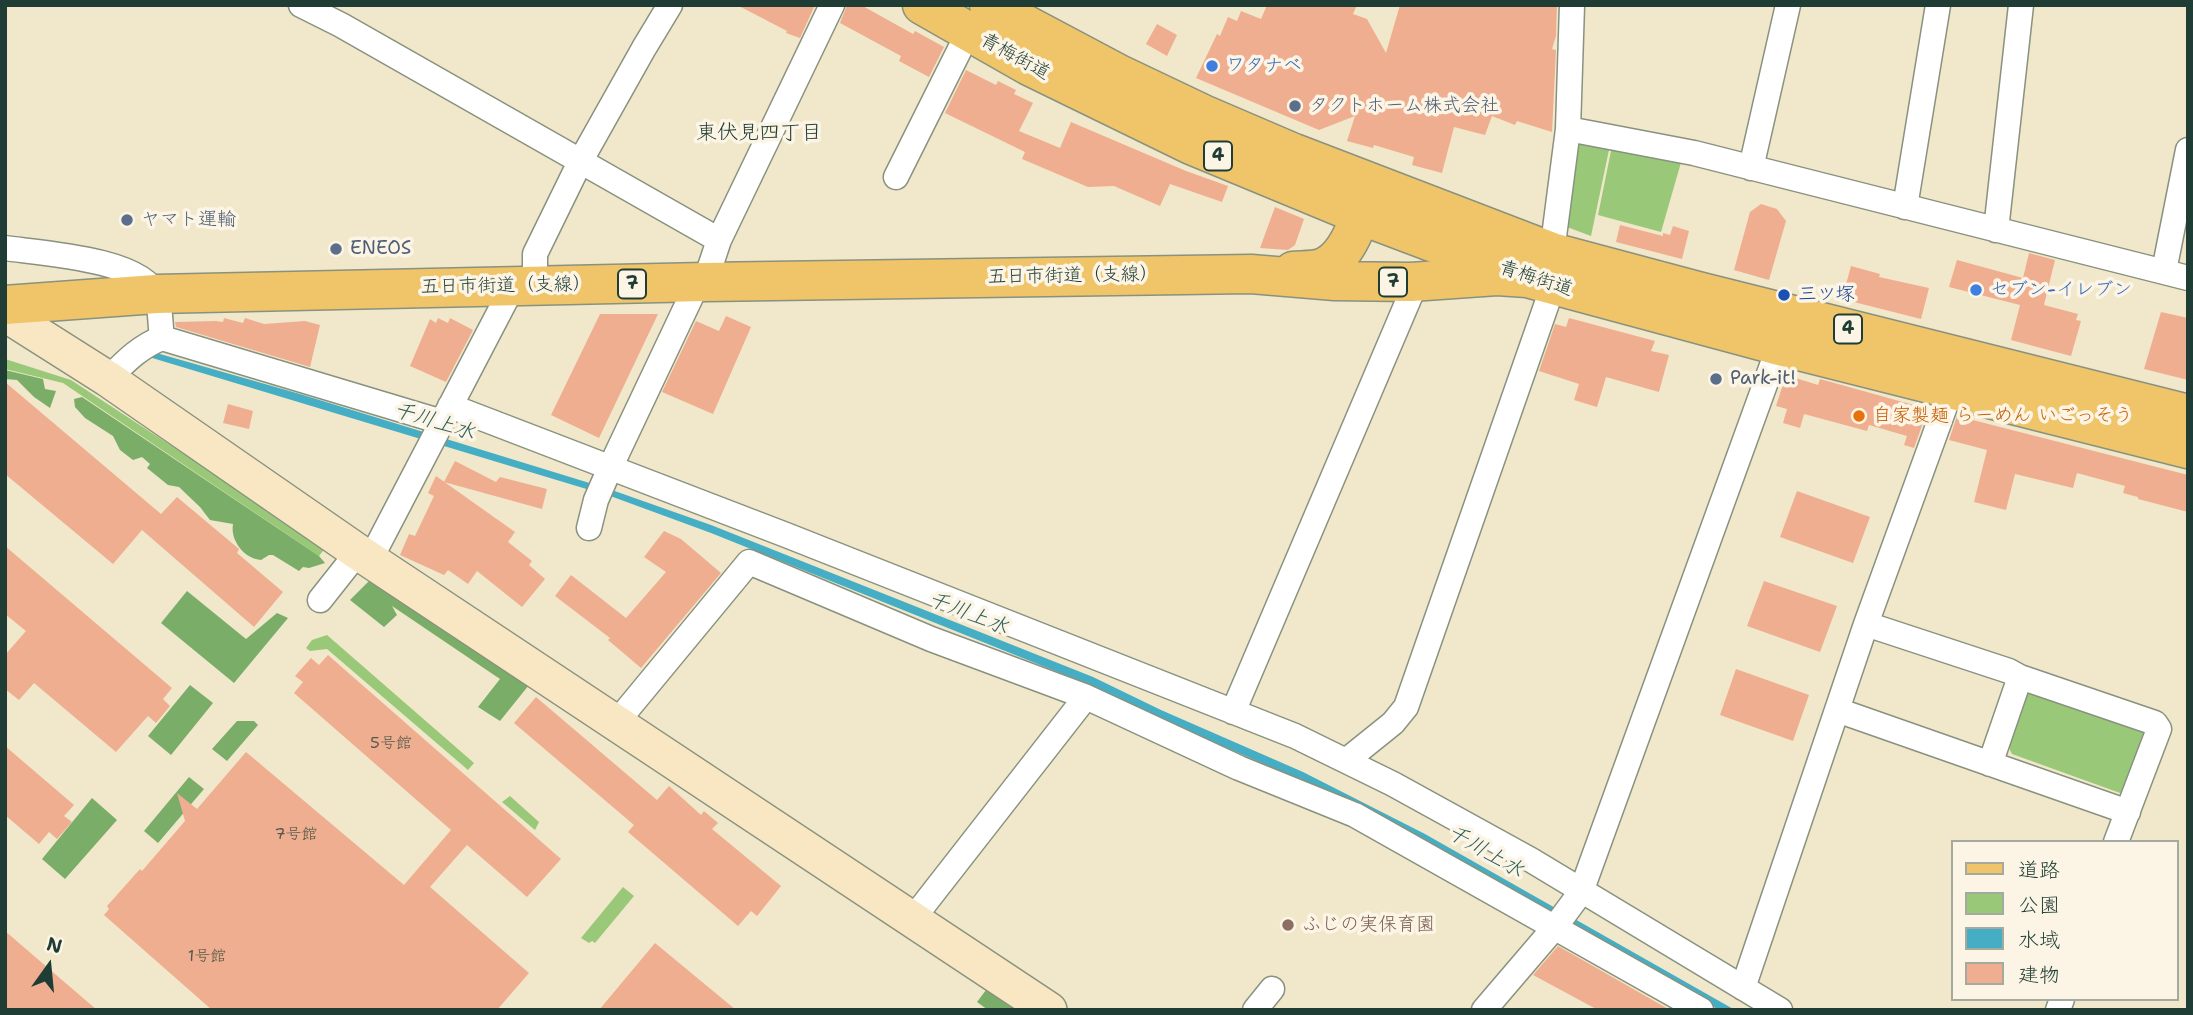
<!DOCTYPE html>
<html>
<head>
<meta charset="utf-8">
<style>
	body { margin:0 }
	#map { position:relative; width:2193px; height:1015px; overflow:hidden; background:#f1e7ca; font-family:"Shantell Sans","Klee One",sans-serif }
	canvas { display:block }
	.frame { position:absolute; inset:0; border:7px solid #1f3d34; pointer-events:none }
	.legend { position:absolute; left:1951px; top:840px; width:228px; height:161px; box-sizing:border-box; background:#fcf5e5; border:2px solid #a4ab9e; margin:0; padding:9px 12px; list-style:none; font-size:21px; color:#1f3d34 }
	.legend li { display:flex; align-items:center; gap:14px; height:35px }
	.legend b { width:35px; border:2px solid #a4ab9e }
	.north { position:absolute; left:14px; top:931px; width:70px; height:70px; -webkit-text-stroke:5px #fcf5e5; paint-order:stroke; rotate:15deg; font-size:19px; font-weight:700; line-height:28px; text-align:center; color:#1f3d34 }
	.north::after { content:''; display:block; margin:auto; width:24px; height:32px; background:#1f3d34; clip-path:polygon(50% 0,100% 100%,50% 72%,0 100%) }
</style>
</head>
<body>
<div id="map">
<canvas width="2193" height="1015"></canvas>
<div class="frame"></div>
<ul class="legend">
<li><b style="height:9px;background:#f0c469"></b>道路</li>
<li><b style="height:19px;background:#99c978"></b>公園</li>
<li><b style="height:19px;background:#45aec4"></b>水域</li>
<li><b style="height:19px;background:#efae90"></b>建物</li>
</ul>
<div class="north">N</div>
</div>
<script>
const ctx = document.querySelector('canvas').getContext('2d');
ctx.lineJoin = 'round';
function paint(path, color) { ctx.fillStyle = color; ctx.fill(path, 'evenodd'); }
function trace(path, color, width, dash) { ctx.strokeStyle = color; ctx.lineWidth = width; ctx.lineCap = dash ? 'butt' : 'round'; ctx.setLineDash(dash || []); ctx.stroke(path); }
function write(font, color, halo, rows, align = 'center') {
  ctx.font = font + ' "Shantell Sans","Klee One",sans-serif'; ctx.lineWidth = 7; ctx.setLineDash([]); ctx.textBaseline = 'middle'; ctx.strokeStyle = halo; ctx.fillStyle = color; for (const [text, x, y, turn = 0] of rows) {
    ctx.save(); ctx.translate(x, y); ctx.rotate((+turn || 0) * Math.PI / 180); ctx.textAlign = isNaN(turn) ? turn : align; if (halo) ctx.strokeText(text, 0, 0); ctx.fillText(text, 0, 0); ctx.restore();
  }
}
const green = new Path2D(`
	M1576 142 1610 145 1591 236 1567 227Z
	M1612 146 1682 159 1661 232 1598 215Z
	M5 359 71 380 326 547 319 556 63 383 5 369Z
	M327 635 474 763 468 770 327 649 310 651 306 648 312 640Z
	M2031 691 2140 725 2146 737 2127 791 2120 793 2012 754 2007 744 2023 694Z
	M510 796 539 822 535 830 502 802Z
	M623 887 634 896 595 943 592 941 589 943 581 938Z`);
const forest = new Path2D(`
	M5 370 43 379 45 389 56 391 50 408 34 397 17 380 5 379Z
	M82 397 319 556 325 563 309 568 303 567 299 571 273 555H269L261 560C245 559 230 541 233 524L210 520 200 507 179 487 168 485 147 468 150 464 142 457 133 460 120 450 113 436 85 418 75 407 74 399Z
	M370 580 529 685 500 721 478 707 500 679 392 606 397 615 384 627 350 600Z
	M187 591 246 639 277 613 288 618 234 683 161 623Z
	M190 685 213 703 171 755 148 736Z
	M237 721H254L258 725 227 761 212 749Z
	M189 777 204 789 158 843 144 831Z
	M92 798 117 820 65 879 42 859Z
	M986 990 1015 1010H988L977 1002Z`);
const water = new Path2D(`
	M153 352 300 394 609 489 711 525 1093 677 1161 710 1303 772 1425 834 1735 1010H1719L1419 838 1303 781 1167 722 1095 687 711 533 613 497 149 357Z`);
const building = new Path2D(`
	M737 5H815L800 38 786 33 787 31Z
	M847 5H861L913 34 915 31 944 47 929 77 899 61 901 56 840 23Z
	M1267 5H1357L1353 14 1367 19 1386 53 1400 5H1557L1556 36 1552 49 1556 50 1552 132 1517 121 1515 125 1492 116 1485 135 1454 127 1442 173 1412 165 1414 157 1374 145 1373 148 1347 141 1355 116 1319 130 1196 78 1217 34 1220 36 1228 17 1237 21 1241 11 1261 19Z
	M1157 24 1177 35 1167 56 1146 44Z
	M966 70 996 85 998 81 1016 90 1014 94 1033 103 1019 131 1060 148 1071 122 1186 171 1228 186 1222 202 1170 184 1160 206 1114 186 1088 187 1022 159 1025 152 945 113Z
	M1761 204 1777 209 1786 221 1769 280 1734 270 1750 212Z
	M1275 207 1304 219 1295 245 1288 250 1260 248Z
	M1620 225 1663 236V233L1670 235 1673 226 1689 231 1682 259 1616 242Z
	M2029 253 2055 260 2044 305 2078 314 2076 320 2081 321 2071 356 2011 340 2020 305 1949 287 1957 260 2023 278Z
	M1851 266 1880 274 1879 277 1929 288 1921 319 1842 299Z
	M2161 312 2188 318V380L2144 369Z
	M600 314H658L599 438 551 415Z
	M726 316 751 327 713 414 662 392 696 321 719 331Z
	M224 318 243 323 245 318 264 324 305 321 320 325 310 367 176 327 175 322 216 321 223 322Z
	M438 318 448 323 450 318 473 330 446 382 410 366 430 319 436 323Z
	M1569 318 1655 341 1651 351 1669 355 1659 392 1606 377 1597 407 1574 400 1579 384 1539 371 1555 324 1566 327Z
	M1786 375 1818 385 1820 379 1928 409 1914 448 1904 445 1907 436 1869 425 1867 431 1804 414 1800 428 1783 423 1787 409 1776 406Z
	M5 382 161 514 177 497 239 549 237 553 283 592 254 627 142 530 113 564 5 474Z
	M228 404 253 411 249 429 223 423Z
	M1957 416 2188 475V512L2138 499V497L2123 493 2125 486 2077 473 2073 488 2015 474 2006 510 1974 502 1987 450 1949 440Z
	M455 461 496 482 500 477 547 489 542 509 444 482Z
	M436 476 515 532 508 542 532 561 529 565 545 579 522 607 477 571 468 584 448 570 444 575 400 555 409 534 415 536 434 496 428 493Z
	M1797 491 1870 517 1853 563 1780 537Z
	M664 531 681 539 721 573 641 668 608 640 610 638 555 596 571 575 626 618 666 572 644 557Z
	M5 546 172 688 163 699 170 706 156 723 148 716 116 752 34 683 19 700 5 689V655L26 631 5 614Z
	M1764 581 1837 606 1820 652 1747 626Z
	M328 655 561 859 527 897 467 845 430 887 529 973 497 1010H212L104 915 109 909 107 906 140 869 142 871 185 821 177 793 197 809 246 752 404 885 451 830 294 693 303 682 295 676 311 658 319 665Z
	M1736 669 1809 695 1793 741 1720 715Z
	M536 697 657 800 669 786 701 815 704 811 718 823 712 829 781 886 757 916 751 911 738 926 628 832 634 825 514 723Z
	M5 746 74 805 64 816 72 822 57 839 49 832 39 844 5 815Z
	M5 931 97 1010H5Z
	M655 943 736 1010H599Z
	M1558 946 1670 1010H1598L1533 975Z`);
const street = new Path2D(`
	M301 5 341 25 719 240 705 282
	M1568 129 1694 153 2188 278
	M1751 168 1788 5
	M896 177 960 49
	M1905 207 1938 5
	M1996 230 2021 5
	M719 240 832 5
	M5 248C40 253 142 259 156 295 161 307 160 325 162 338 139 347 125 362 108 379
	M1552 252 1568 129 1572 5
	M2164 271 2188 150
	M535 286V254L580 162 644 48 670 5
	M162 338 442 422
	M450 406 786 535 1295 736 1393 784 1531 860 1780 1010
	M589 528 596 500 610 468 698 282
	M370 560 513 286
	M320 600 358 552
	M1866 624 2009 671 2020 677 2155 723 2159 729 2116 842
	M1837 710 2128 812
	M1233 712 1411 294V282
	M616 723 749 562 931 639 1084 696 1239 768 1355 815 1701 1010
	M1347 760 1393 723 1406 707 1553 286
	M1990 764 2020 677
	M922 907 1082 702 1084 696
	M1743 988 1866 624 1951 390
	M1255 1010 1272 989
	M1484 1010 1555 927 1581 892 1779 346
	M2058 1010 2062 999`);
const secondary = new Path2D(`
	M5 308 18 322 108 379 358 552 1049 1010`);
const primary = new Path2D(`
	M922 5 1029 66 1191 145 1360 215 1527 278 1779 346 2188 449
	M989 5 1121 75 1203 114 1294 153 1552 252 1698 291 2188 414
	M1293 271C1303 270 1317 271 1326 266 1350 254 1360 215 1370 191
	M5 305 156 294 705 282 1251 274 1335 281 1411 282 1497 276 1527 278`);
const markers = [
	[1212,66,7,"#3f7fe0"],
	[1295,106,7,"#5c6f8a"],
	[127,220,7,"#5c6f8a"],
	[336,249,7,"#5c6f8a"],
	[1976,290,7,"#3f7fe0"],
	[1784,295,7,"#1a4fb4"],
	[1716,379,7,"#5c6f8a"],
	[1859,416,7,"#e8710a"],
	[1288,925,7,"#8d6e63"]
];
const numberNames = [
	["5号館",391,744],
	["7号館",296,835],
	["1号館",207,957]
];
const shields = [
	[1218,156,28],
	[1393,282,28],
	[632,284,28],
	[1848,329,28]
];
const shieldNames = [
	["4",1218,156],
	["7",1393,282],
	["7",632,284],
	["4",1848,329]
];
const streetNames = [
	["青梅街道",1015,57,29],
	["五日市街道（支線）",1073,276,-1],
	["青梅街道",1536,279,18],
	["五日市街道（支線）",506,286,-1]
];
const shopNames = [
	["ワタナベ",1226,66],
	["セブン-イレブン",1990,290]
];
const serviceNames = [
	["タクトホーム株式会社",1309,106],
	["ヤマト運輸",141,220],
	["ENEOS",350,249],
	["Park-it!",1730,379]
];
const transitNames = [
	["三ツ塚",1798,295]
];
const foodNames = [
	["自家製麺 らーめん いごっそう",1873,416]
];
const educationNames = [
	["ふじの実保育園",1302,925]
];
const neighbourhoodNames = [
	["東伏見四丁目",759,134]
];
const waterNames = [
	["千川上水",434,422,17],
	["千川上水",968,614,21],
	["千川上水",1485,852,30]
];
paint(green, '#99c978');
paint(forest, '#7aad68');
paint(water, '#45aec4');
paint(building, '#efae90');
trace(street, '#88927f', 27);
trace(secondary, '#88927f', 38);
trace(primary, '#88927f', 41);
trace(street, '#fff', 24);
trace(secondary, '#f9e7c3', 35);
trace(primary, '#f0c469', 38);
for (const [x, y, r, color] of markers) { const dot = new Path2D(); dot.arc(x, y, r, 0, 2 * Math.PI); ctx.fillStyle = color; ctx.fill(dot); trace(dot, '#fcf5e5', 2.5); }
write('16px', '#53594b', null, numberNames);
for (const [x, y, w] of shields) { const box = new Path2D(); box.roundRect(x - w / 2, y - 14.5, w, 29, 5); ctx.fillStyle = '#fcf5e5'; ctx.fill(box); trace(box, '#1f3d34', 2); }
write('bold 18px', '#1f3d34', null, shieldNames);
write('19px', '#1f3d34', '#fcf5e5', streetNames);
write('19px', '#366cbe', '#fcf5e5', shopNames, 'left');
write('19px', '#4e5e75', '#fcf5e5', serviceNames, 'left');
write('19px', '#164399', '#fcf5e5', transitNames, 'left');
write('19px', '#c56008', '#fcf5e5', foodNames, 'left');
write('19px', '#785e54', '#fcf5e5', educationNames, 'left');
write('21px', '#1f3d34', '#fcf5e5', neighbourhoodNames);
write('italic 21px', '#2a5f5f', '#fcf5e5', waterNames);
</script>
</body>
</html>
